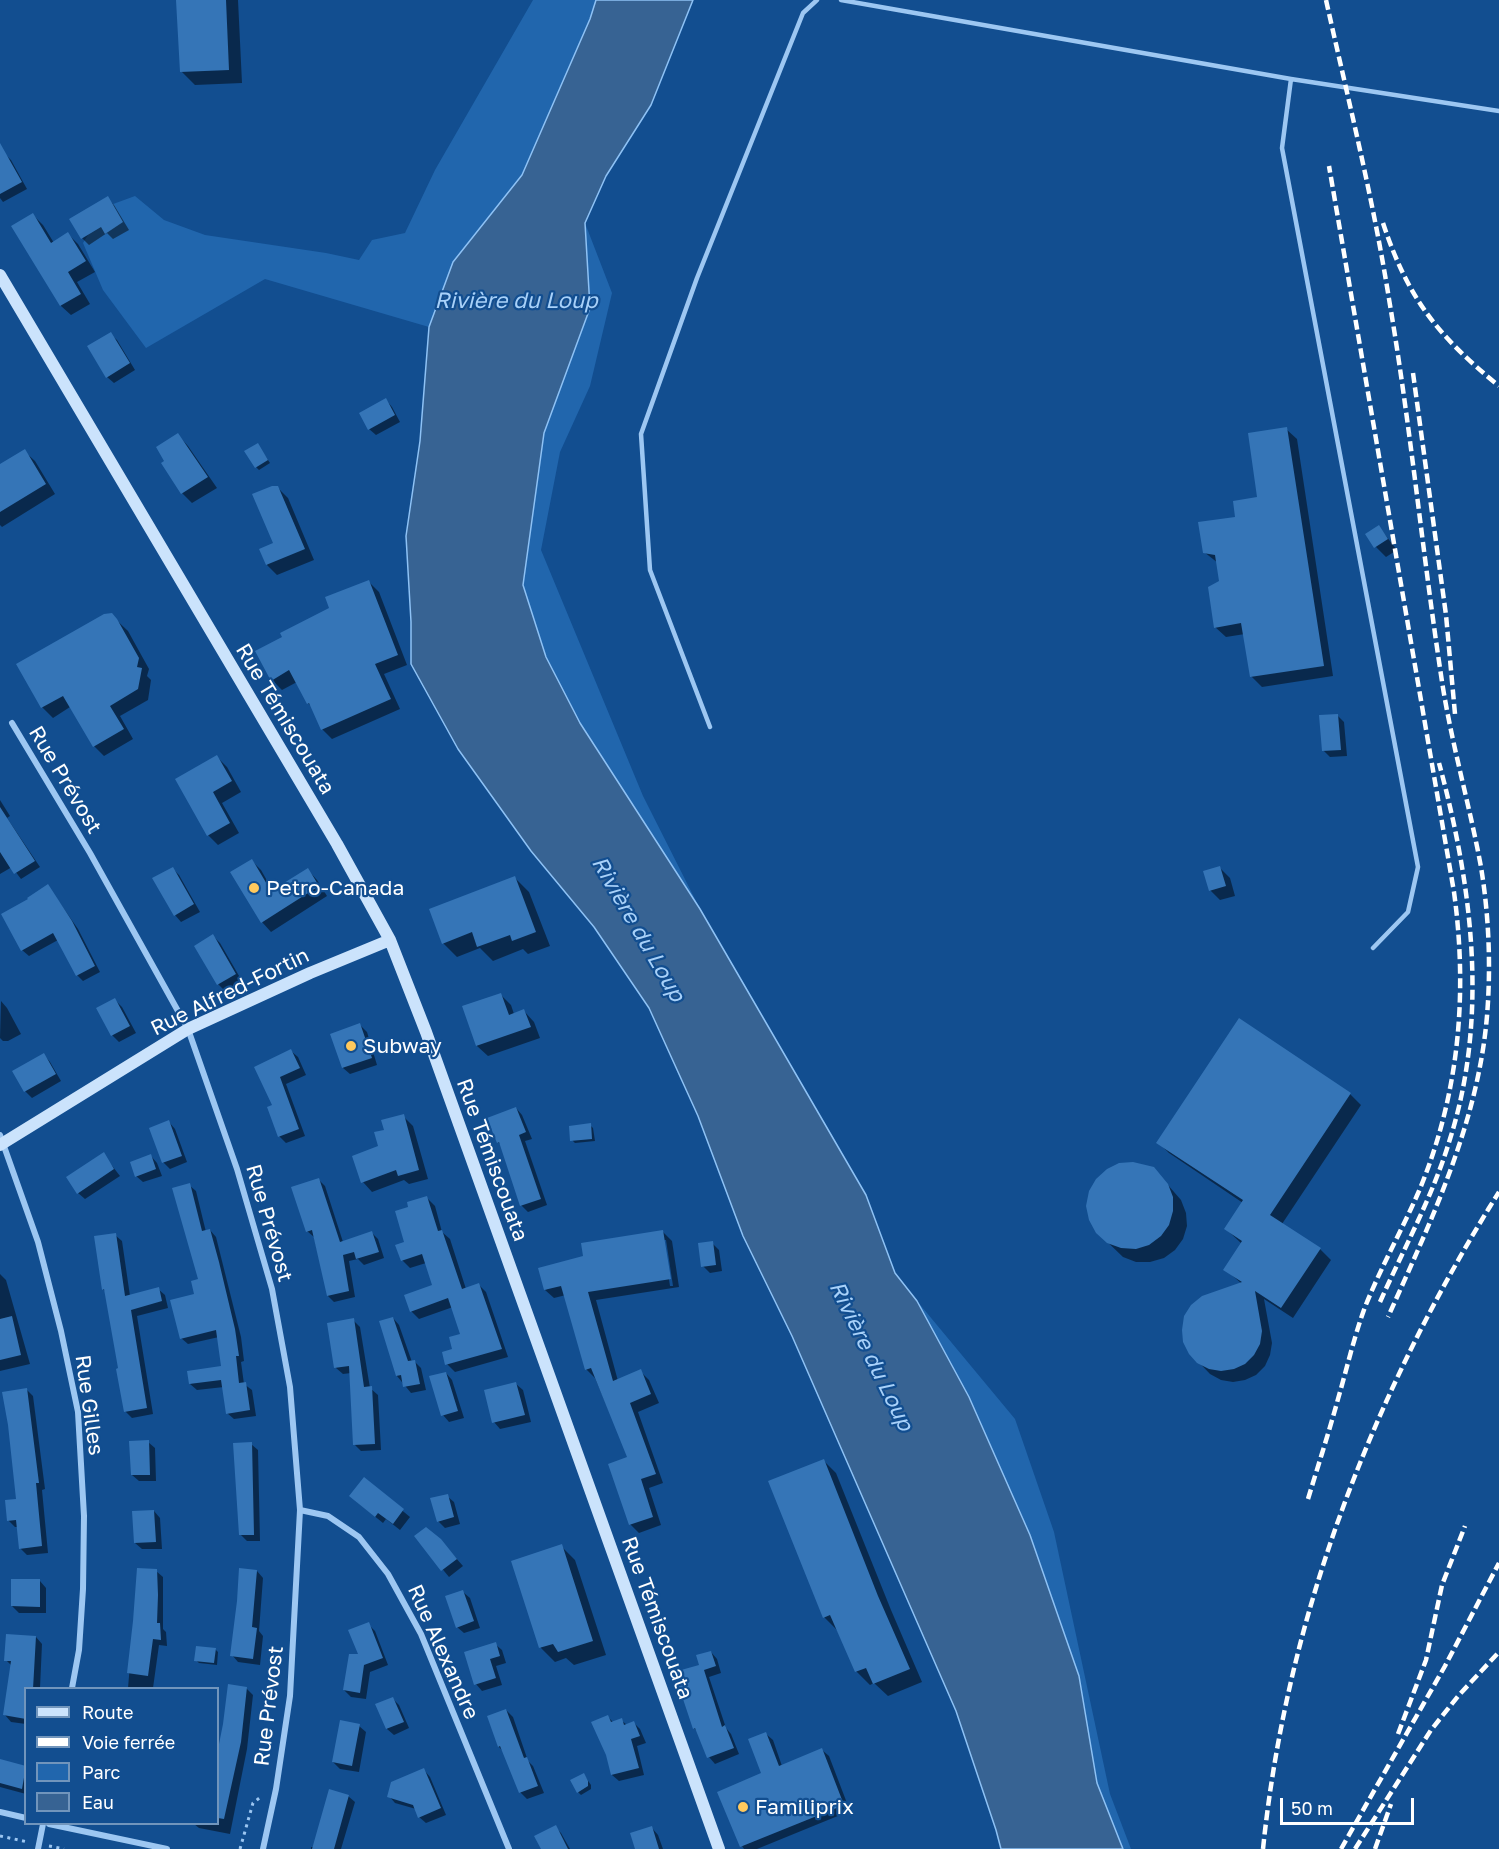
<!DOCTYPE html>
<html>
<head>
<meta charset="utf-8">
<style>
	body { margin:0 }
	#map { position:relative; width:1499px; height:1849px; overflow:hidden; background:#124e90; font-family:"Golos Text",sans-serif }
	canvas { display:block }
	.legend { position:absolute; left:24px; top:1687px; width:195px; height:138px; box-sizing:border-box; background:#124e90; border:2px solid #7195bc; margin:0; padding:8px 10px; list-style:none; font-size:18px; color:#fff }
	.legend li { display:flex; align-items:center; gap:12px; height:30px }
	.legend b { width:30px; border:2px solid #7195bc }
	.scale { position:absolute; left:1280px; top:1798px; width:134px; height:27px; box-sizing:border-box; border:3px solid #fff; border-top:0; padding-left:8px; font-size:18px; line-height:21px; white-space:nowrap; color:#fff; -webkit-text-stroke:4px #124e90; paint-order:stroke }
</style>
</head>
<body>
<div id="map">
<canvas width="1499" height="1849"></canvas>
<ul class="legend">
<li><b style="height:8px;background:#cbe3fc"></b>Route</li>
<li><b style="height:8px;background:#fff"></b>Voie ferrée</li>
<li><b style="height:16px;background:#2166ad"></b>Parc</li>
<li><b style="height:16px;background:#376393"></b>Eau</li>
</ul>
<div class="scale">50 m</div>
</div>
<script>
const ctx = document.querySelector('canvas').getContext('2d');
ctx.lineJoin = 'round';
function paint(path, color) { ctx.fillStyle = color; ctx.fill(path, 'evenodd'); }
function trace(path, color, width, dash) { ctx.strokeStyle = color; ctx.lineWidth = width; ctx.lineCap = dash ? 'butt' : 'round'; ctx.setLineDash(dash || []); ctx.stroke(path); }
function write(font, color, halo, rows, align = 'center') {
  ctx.font = font + ' "Golos Text",sans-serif'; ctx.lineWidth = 4.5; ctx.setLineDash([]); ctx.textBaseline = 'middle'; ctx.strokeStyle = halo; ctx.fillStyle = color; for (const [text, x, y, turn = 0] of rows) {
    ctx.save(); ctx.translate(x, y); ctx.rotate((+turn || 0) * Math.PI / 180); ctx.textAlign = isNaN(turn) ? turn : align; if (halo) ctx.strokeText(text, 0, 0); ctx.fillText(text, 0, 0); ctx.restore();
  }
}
const green = new Path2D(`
	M533 0H596L590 19 522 175 453 262 429 327 265 279 146 348 103 290 83 243 105 207 135 196 164 220 205 235 326 253 359 260 372 240 405 233 435 170Z
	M585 223 612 293 590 386 560 452 541 550 643 796 700 909 580 723 546 657 523 585 544 433 590 308Z
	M917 1301 1015 1419 1054 1532 1110 1794 1131 1849H1123L1097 1783 1079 1676 1030 1535 969 1397Z`);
const water = new Path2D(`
	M596 0H693L651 105 606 176 585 223 590 308 544 433 523 585 546 657 580 723 700 909 866 1195 895 1273 917 1301 969 1397 1030 1535 1079 1676 1097 1783 1123 1849H1001L996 1830 956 1711 792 1336 743 1236 698 1116 649 1008 594 927 531 851 458 749 411 664V622L406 536 420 441 429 327 453 262 522 175 590 19Z`);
const shadow = new Path2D(`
	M178 0H238L242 83 195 85 181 71Z
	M4 153 11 160 27 189 3 202 0 198V155Z
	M107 198 114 205 129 230 113 239 107 233 89 245 82 238Z
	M33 215 43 225 54 243 68 234 78 244 95 272 77 282 90 304 71 315 61 306 13 227Z
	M110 334 117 340 135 370 114 383 107 377Z
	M386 400 392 407 400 422 376 435 369 429Z
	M1286 429 1297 439 1333 676 1262 687 1251 676 1245 634 1226 637 1215 627 1221 582 1218 563 1204 552 1259 498Z
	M178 435 188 446 217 488 192 503 182 493Z
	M260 448 270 463 259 470 256 467Z
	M24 451 35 461 55 494 2 527 0 525V466Z
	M277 487 288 498 314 560 277 575 267 565 275 544Z
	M1379 527 1397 550 1386 557 1376 547Z
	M369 582 379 592 407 665 384 674 400 709 332 739 322 729 313 708 308 703 297 682 282 690 272 680 331 608Z
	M111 615 128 631 149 669 147 676 151 680 148 700 120 716 133 739 104 756 94 746 70 707 53 718 42 707Z
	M1338 716 1344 722 1347 756 1330 757 1323 750Z
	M217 757 227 767 241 792 222 803 239 833 218 845 208 835Z
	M0 800 10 816 7 818 40 867 21 879 12 867 0 874Z
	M252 861 261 870 273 891 308 870 317 880 327 896 271 932 262 922Z
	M1219 867 1230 878 1235 896 1220 900 1210 890Z
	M172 868 179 875 200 912 181 922 175 915Z
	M515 878 529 892 550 946 528 954 523 949 493 961 480 948 457 957 443 943Z
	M48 886 78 929 100 972 83 981 77 975 58 940 29 956 22 950 30 900Z
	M213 936 220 943 242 981 225 991 218 984Z
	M500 994 511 1005 514 1014 524 1011 534 1022 540 1038 488 1056 477 1046 463 1007Z
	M115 1000 122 1007 136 1033 119 1042 112 1035Z
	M1 1001 7 1008 21 1034 8 1041H3L0 1038Z
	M360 1025 367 1032 377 1065 350 1074 343 1068Z
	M291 1051 298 1057 306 1075 286 1084 305 1136 286 1143 279 1136 274 1106 256 1068Z
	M44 1055 50 1062 61 1081 32 1098 25 1091 14 1072Z
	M1350 1094 1361 1105 1282 1224 1320 1249 1331 1260 1293 1318 1264 1299 1272 1343 1270 1355 1265 1366 1256 1375 1245 1380 1233 1382 1221 1380 1210 1374 1190 1353 1242 1284 1225 1269 1242 1244 1226 1229 1243 1203 1169 1153 1158 1142Z
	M516 1108 522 1115 532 1139 525 1141 547 1205 528 1212 521 1205 501 1145 498 1142Z
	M403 1116 413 1126 428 1179 409 1184 404 1180 372 1192 363 1182 385 1131Z
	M169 1122 175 1129 187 1162 170 1169 163 1162Z
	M590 1125 593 1128 595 1141 575 1143 572 1140Z
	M103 1154 120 1176 85 1199 78 1193Z
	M151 1156 157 1163 162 1176 143 1182 136 1176Z
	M1154 1169 1181 1200 1186 1213 1187 1226 1183 1239 1175 1250 1164 1258 1150 1262H1136L1123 1257 1097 1232Z
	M319 1180 325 1186 343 1242 372 1233 378 1239 384 1258 364 1265 358 1259 349 1261 355 1297 334 1302 328 1296 314 1237 307 1231Z
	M189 1185 196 1191 206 1232 210 1230 216 1237 241 1337 244 1361 241 1362 244 1384 252 1390 256 1416 234 1419 227 1413 224 1387 197 1390 190 1384 223 1367 219 1337 188 1344 181 1338 200 1280Z
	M427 1198 435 1206 442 1232 450 1239 466 1289 478 1284 486 1292 508 1357 455 1372 447 1364 462 1335 453 1307 419 1319 411 1311 434 1286 426 1263 410 1268 402 1260 410 1208Z
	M663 1232 672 1241 679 1287 596 1300 618 1381 640 1371 649 1380 659 1403 638 1412 663 1483 649 1488 661 1525 639 1533 630 1524 629 1458 595 1378 586 1369 566 1295 554 1298 545 1290ZM663 1240H666L673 1286H670Z
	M115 1235 122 1241 130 1296 158 1289 165 1295 168 1308 137 1316 153 1414 132 1418 125 1411 120 1370 107 1293 103 1289Z
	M712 1243 719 1250 722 1271 710 1273 703 1266Z
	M0 1274 6 1280 30 1364 0 1371Z
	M393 1318 399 1325 412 1362 414 1361 421 1368 426 1390 411 1393 397 1376Z
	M353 1320 360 1327 370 1388 378 1395 381 1450 361 1451 355 1445 351 1373 343 1374 336 1368Z
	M446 1373 452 1380 464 1418 449 1422 443 1415Z
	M516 1384 523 1390 531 1422 500 1429 494 1422Z
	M27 1390 33 1396 45 1489 42 1490 48 1553 27 1555 20 1548 18 1527H15L8 1520 18 1501Z
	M148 1442 155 1448 156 1481H139L132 1475Z
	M251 1444 258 1450 260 1541H247L240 1534Z
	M823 1460 836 1473 891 1610 922 1682 888 1696 874 1683 870 1685 856 1671 837 1630 824 1617Z
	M364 1479 410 1517 400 1530 386 1519 383 1523 357 1502Z
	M447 1496 454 1502 460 1524 445 1528 438 1521Z
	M154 1511 160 1518 162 1549H142L135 1543Z
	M416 1537 440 1540 463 1566 449 1577Z
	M561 1546 575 1560 606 1655 574 1665 566 1658 555 1662 541 1648 513 1562Z
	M138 1569 156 1571 163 1577V1629L166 1632 167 1646 159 1645 153 1688H128Z
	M257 1571 263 1578 259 1631 263 1636 260 1665 238 1662 232 1655Z
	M40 1581 46 1588V1613H19L12 1606Z
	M463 1592 470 1598 480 1628 464 1633 457 1627Z
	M368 1624 375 1631 388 1665 370 1672 366 1699 351 1697 344 1690 360 1656Z
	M36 1637 42 1644 40 1688H26V1724L11 1722 5 1715 12 1666 6 1660Z
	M495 1644 502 1650 506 1663 496 1666 502 1685 482 1691 476 1684Z
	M215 1649 218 1652 217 1665 199 1663 196 1660Z
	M711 1652 717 1659 721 1673 709 1677 726 1728 731 1734 739 1754 715 1764 709 1757 698 1732 694 1728 701 1666Z
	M246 1688 253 1695 247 1749 230 1834 199 1828 194 1824H218V1757L225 1725Z
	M392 1698 399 1705 409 1728 394 1735 387 1729Z
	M506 1710 513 1717 528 1761 533 1766 544 1793 527 1799 520 1792 504 1752 499 1747 488 1717Z
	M608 1717 614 1723 621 1720 627 1725 633 1722 640 1729 646 1743 637 1746 644 1775 619 1781 612 1775Z
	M359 1726 366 1732 359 1772 340 1769 333 1762Z
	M766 1734 773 1740 782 1766 822 1750 829 1756 850 1811 757 1849H744L742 1846 763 1774Z
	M0 1761 26 1767V1794L0 1787Z
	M424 1770 430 1777 446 1815 426 1823 419 1817 416 1809 395 1803 389 1796Z
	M584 1775 591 1785V1789L581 1795 578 1792Z
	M348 1796 355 1802 341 1849H311V1847H314Z
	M555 1827 561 1833 570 1849H543Z
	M652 1828 658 1835 663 1849H636Z`);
const building = new Path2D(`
	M176 0H226L229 70 180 72Z
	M0 143 22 182 0 194Z
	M108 196 123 222 105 234 101 227 81 239 69 219Z
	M33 213 51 243 68 232 86 261 68 272 81 294 60 306 11 226Z
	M111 332 130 363 106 378 87 346Z
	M386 398 395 415 368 430 359 413Z
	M1287 427 1324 666 1250 677 1241 623 1214 628 1208 587 1219 581 1215 555 1203 553 1198 522 1235 517 1233 501 1257 497 1248 433Z
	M178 433 208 477 181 494 161 463 164 461 156 447Z
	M258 443 268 460 255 468 244 451Z
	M25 449 46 484 0 512V464Z
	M272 486H278L305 549 266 565 259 549 273 543 252 494Z
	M1379 525 1388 539 1374 548 1365 534Z
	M369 580 398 655 375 664 391 699 321 730 309 703 307 704 289 670 271 681 255 651 282 637 280 633 329 608 325 597Z
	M112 613 117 619 139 658 137 667 142 668 138 689 110 706 124 729 93 747 63 696 41 708 16 664 104 614Z
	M1338 714 1341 750 1322 751 1319 715Z
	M217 755 232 781 213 792 230 823 207 836 175 779Z
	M0 807 35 861 14 874 0 852Z
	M252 859 271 891 308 868 319 886 261 923 230 872Z
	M1220 866 1226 886 1209 891 1203 871Z
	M173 867 194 904 174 916 152 878Z
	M515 876 536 932 512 941 510 935 477 947 472 932 442 944 429 909Z
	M48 884 72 921 95 966 76 976 53 933 21 951 1 914 28 899 27 898Z
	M213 934 236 974 217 985 194 946Z
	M501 993 509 1015 524 1009 531 1027 476 1046 462 1006Z
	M115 998 130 1026 111 1036 96 1008Z
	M1239 1018 1351 1093 1270 1215 1321 1248 1281 1308 1255 1291 1262 1331 1260 1344 1254 1355 1245 1364 1234 1369 1221 1371 1209 1369 1197 1363 1189 1354 1183 1342 1182 1330 1184 1316 1191 1305 1202 1296 1242 1282 1223 1270 1242 1241 1224 1229 1243 1200 1156 1143Z
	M360 1023 372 1058 342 1068 330 1034Z
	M291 1049 300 1068 280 1077 299 1129 278 1137 267 1107 272 1105 254 1067Z
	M44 1053 56 1074 24 1092 12 1071Z
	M516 1107 526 1132 519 1135 541 1199 520 1206 499 1142 497 1143 487 1118Z
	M404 1114 419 1170 398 1176 396 1170 361 1183 352 1156 378 1146 374 1132 384 1130 381 1120Z
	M169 1120 182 1156 162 1163 149 1128Z
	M591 1123 592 1139 570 1141 569 1126Z
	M104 1152 114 1169 77 1194 66 1177Z
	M151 1154 156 1169 135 1177 130 1162Z
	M1133 1162 1154 1167 1168 1184 1173 1197V1211L1169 1225 1161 1236 1149 1245 1136 1249 1121 1248 1107 1243 1096 1233 1089 1220 1086 1206 1089 1191 1096 1179 1107 1169 1119 1163Z
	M319 1178 340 1242 372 1231 379 1252 356 1259 354 1252 343 1255 349 1291 327 1296 312 1230 306 1232 291 1187Z
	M190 1183 202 1231 210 1229 219 1262 235 1329 239 1356H236L239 1383 246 1382 250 1410 226 1414 221 1380 189 1384 187 1371 221 1366 216 1330 180 1339 170 1300 194 1294 191 1281 198 1279 172 1188Z
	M427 1196 438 1231 442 1230 462 1289 479 1283 502 1349 445 1365 442 1352 452 1349 449 1337 460 1334 448 1298 410 1312 404 1295 432 1285 422 1254 401 1261 395 1245 404 1242 395 1211 408 1207 407 1202Z
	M663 1230 671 1279 588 1292 613 1381 641 1369 651 1394 630 1403 656 1474 641 1479 653 1517 629 1525 608 1464 627 1457 591 1368 585 1370 561 1286 544 1290 538 1268 583 1256 581 1243Z
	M116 1233 125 1296 159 1287 162 1301 131 1310 147 1408 124 1412 116 1369 118 1368 104 1289 102 1290 94 1236Z
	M713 1241 716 1265 701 1267 698 1243Z
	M12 1316 21 1355 0 1360V1319Z
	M393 1317 408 1361 415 1360 420 1384 403 1387 401 1375 396 1376 379 1321Z
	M354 1318 364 1387 372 1386 375 1444 353 1445 349 1366 334 1368 327 1323Z
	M446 1372 458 1411 441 1416 429 1376Z
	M516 1382 525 1415 492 1423 484 1390Z
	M27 1388 39 1483H36L42 1546 19 1549 16 1520 7 1521 5 1500 16 1499 8 1425 2 1392Z
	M149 1440 150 1475H131L129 1441Z
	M252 1442 254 1535H239L233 1443Z
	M824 1459 878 1596 910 1669 873 1684 866 1668 855 1672 830 1615 823 1618 768 1481Z
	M364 1477 404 1509 393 1524 378 1513 375 1517 349 1496Z
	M448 1494 454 1517 437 1522 430 1498Z
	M154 1510 156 1542 134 1543 132 1511Z
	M426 1527 441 1539 457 1559 441 1571 414 1536Z
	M562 1544 593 1641 558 1652 553 1644 539 1648 511 1561Z
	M137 1568 157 1569 158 1595 157 1623H160L161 1640 153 1639 148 1676 127 1673 133 1621Z
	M239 1568 257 1570 252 1627 257 1628 253 1659 230 1656 237 1601Z
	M11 1579H40V1607L11 1606Z
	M463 1590 474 1621 456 1628 445 1596Z
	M369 1622 383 1658 364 1665 360 1693 343 1690 349 1654H358L348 1630Z
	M6 1634 36 1636 33 1689H26V1719L3 1715 11 1661H4Z
	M496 1642 500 1656 490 1659 496 1678 474 1685 464 1652Z
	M196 1646 216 1648 214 1663 194 1661Z
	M711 1651 716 1666 704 1670 722 1727 725 1725 734 1748 707 1758 695 1728 693 1729 674 1672 699 1665 696 1655Z
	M228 1684 247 1687 241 1742 224 1819 218 1818V1749L223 1724Z
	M393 1697 404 1722 386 1729 375 1704Z
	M506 1709 524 1758 527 1757 538 1786 519 1793 500 1746 498 1747 487 1716Z
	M608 1715 611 1722 622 1718 624 1725 634 1721 640 1736 631 1739 639 1768 611 1775 606 1755 591 1722Z
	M340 1720 360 1724 352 1766 332 1762Z
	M766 1732 779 1766 822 1748 844 1805 740 1847 717 1792 761 1773 748 1739Z
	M0 1759 26 1766 22 1789 0 1783Z
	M424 1768 441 1808 418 1818 413 1805 387 1797 391 1782Z
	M584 1773 588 1781V1786L577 1793 570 1780Z
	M329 1789 349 1795 334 1849H312Z
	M556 1825 568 1849H541L534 1836Z
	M652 1826 659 1849H635L630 1833Z`);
const path = new Path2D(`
	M0 1836 28 1842
	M49 1846 64 1849
	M240 1849 253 1803 262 1796`);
const lane = new Path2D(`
	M841 0 1291 79 1499 111
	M1291 79 1282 148 1418 867 1408 912 1373 948
	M710 727 650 570 641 434 697 278 803 13 817 0`);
const street = new Path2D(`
	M12 723 90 853 188 1029 237 1169 272 1289 290 1387 300 1510 290 1696 276 1789 263 1849
	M0 1135 38 1242 61 1331 78 1412 84 1516 83 1589 79 1650 72 1688
	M300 1510 328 1516 359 1537 388 1574 421 1634 509 1849
	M0 1812 26 1818
	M49 1824 167 1849
	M38 1849 43 1824`);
const secondary = new Path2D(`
	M0 275 337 844 390 940 426 1032 719 1849
	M0 1145 188 1029 310 973 390 940`);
const rail = new Path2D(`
	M1326 0C1348 99 1373 198 1389 299 1411 428 1423 559 1443 688 1453 749 1470 807 1481 867 1489 916 1491 967 1487 1016 1478 1123 1431 1221 1388 1317
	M1383 223C1408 299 1438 336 1499 386
	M1413 373 1446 615 1455 714
	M1380 1302C1404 1248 1433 1196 1450 1139 1489 1016 1472 885 1439 763
	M1308 1499C1318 1466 1329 1432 1338 1399 1347 1368 1354 1337 1365 1307 1381 1267 1402 1230 1419 1191 1459 1095 1468 995 1454 892L1329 166
	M1398 1734 1426 1660 1442 1585 1465 1526
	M1263 1849C1287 1614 1374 1391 1499 1192
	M1341 1849 1445 1666 1499 1563
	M1355 1849 1431 1730 1459 1695 1499 1652
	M1375 1849 1391 1804`);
const markers = [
	[254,888,6,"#ffc95d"],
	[351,1046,6,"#ffc95d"],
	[743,1807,6,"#ffc95d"]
];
const streetNames = [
	["Rue Témiscouata",285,719,59],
	["Rue Prévost",65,780,59],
	["Rue Alfred-Fortin",230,992,-26],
	["Rue Témiscouata",492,1160,70],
	["Rue Prévost",269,1223,74],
	["Rue Gilles",89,1405,82],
	["Rue Témiscouata",657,1618,70],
	["Rue Alexandre",443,1652,66],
	["Rue Prévost",269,1706,-83]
];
const poiNames = [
	["Petro-Canada",266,888],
	["Subway",363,1046],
	["Familiprix",755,1807]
];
const waterNames = [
	["Rivière du Loup",516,301],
	["Rivière du Loup",638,929,60],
	["Rivière du Loup",871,1356,64]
];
paint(green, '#2166ad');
paint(water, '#376393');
trace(water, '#8ec2f5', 1.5);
paint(shadow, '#0007');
paint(building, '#3575b7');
trace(path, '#9dc7f2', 3, [3, 4.5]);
trace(lane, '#9dc7f2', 4.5);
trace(street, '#9dc7f2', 6);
trace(secondary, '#cbe3fc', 12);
trace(rail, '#fff', 4.5, [10, 4.5]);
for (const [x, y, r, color] of markers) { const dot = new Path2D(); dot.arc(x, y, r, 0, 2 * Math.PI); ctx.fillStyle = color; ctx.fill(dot); trace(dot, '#124e90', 2); }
write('21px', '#fff', '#124e90', streetNames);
write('21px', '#fff', '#124e90', poiNames, 'left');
write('italic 22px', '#a8d1f9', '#124e90', waterNames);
</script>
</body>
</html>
